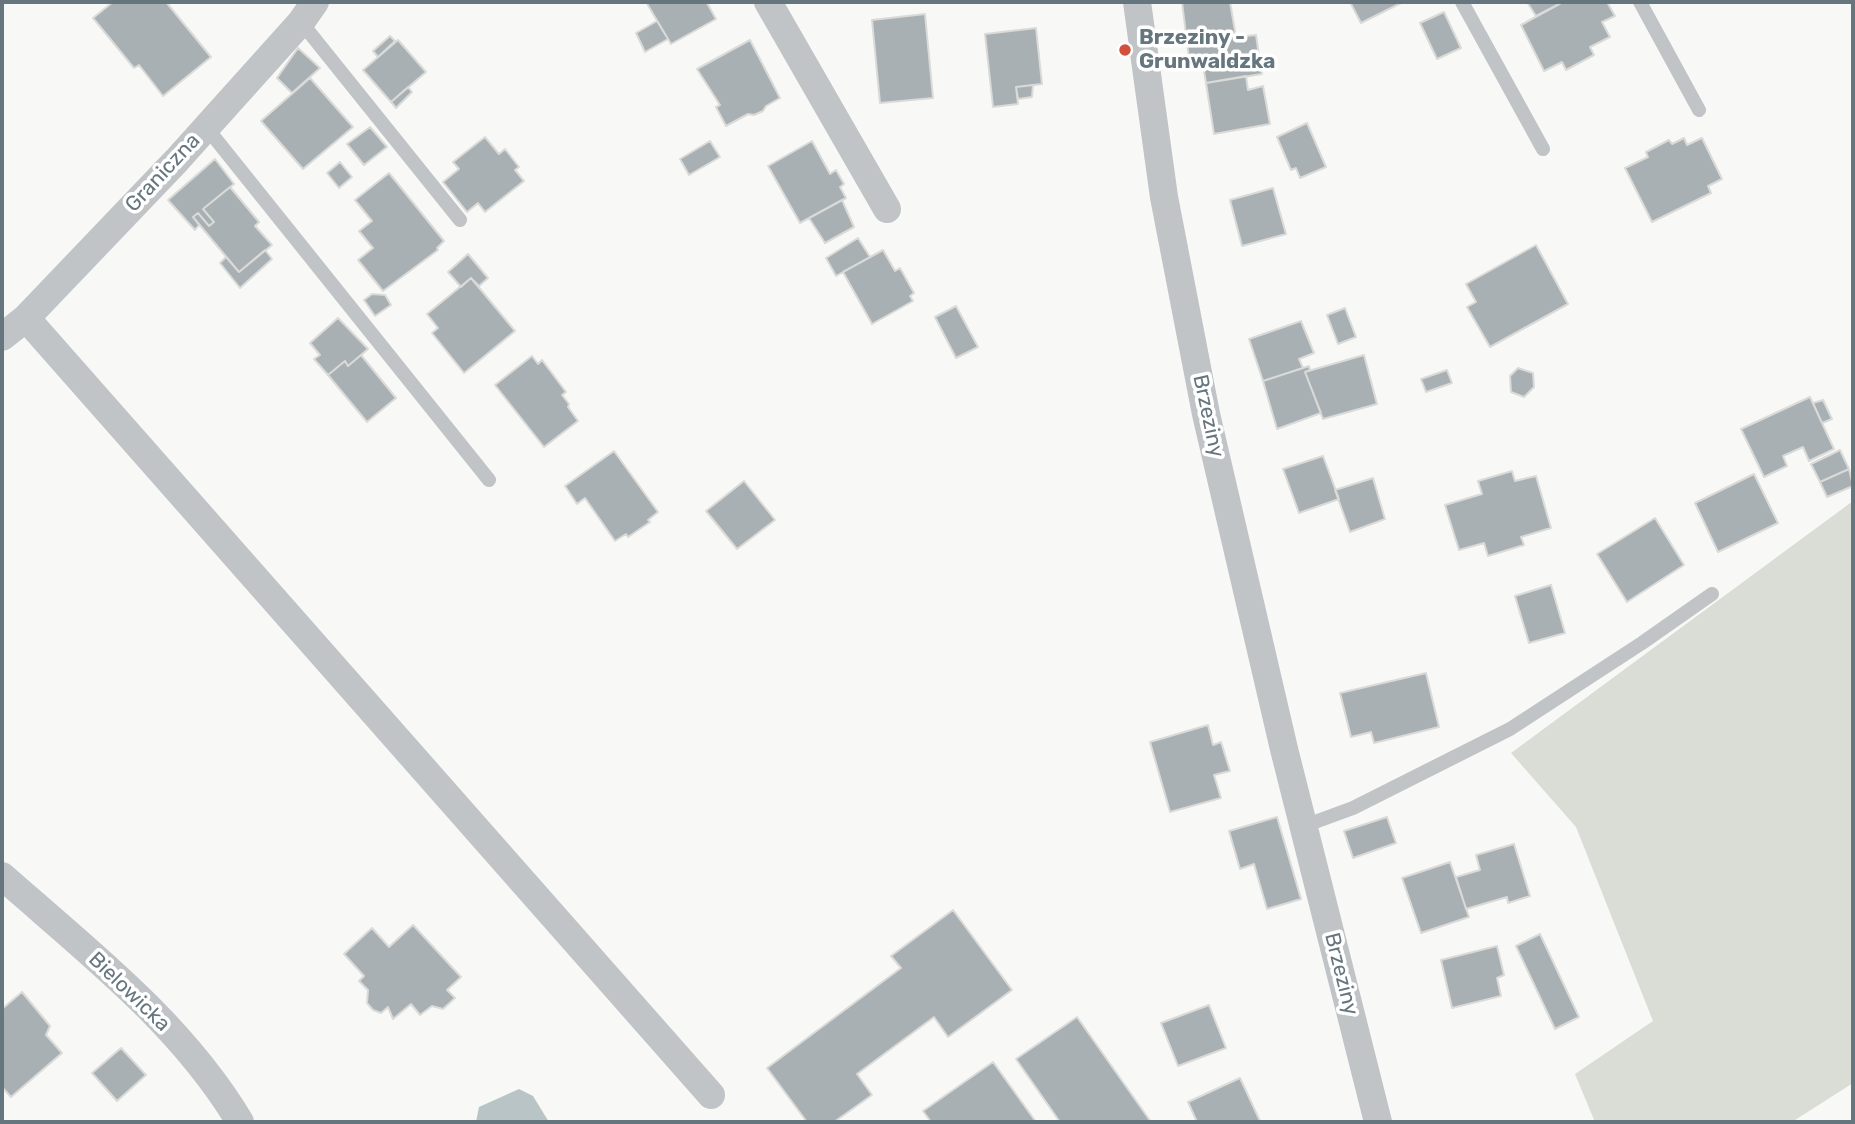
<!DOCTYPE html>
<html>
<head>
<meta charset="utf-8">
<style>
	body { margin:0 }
	#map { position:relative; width:1855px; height:1124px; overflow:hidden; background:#f8f8f6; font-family:Rubik,sans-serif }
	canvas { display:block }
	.frame { position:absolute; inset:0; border:4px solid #66767e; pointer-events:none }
</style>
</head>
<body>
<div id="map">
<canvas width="1855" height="1124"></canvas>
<div class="frame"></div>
</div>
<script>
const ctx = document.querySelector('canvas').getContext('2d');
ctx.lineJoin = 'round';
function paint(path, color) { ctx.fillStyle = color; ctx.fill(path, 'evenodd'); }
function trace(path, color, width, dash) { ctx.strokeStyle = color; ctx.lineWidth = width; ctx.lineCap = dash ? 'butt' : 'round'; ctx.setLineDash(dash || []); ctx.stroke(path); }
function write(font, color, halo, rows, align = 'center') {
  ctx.font = font + ' Rubik,sans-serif'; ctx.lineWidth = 7; ctx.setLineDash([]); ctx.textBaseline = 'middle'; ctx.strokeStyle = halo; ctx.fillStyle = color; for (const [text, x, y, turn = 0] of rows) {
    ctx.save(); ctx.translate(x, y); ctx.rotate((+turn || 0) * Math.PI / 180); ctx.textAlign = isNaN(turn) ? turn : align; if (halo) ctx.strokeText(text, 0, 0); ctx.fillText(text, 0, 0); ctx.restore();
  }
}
const green = new Path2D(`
	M1853 501V974L1851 976 1853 979V1083L1792 1122H1595L1575 1074 1653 1021 1576 827 1511 753Z`);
const water = new Path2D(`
	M519 1089 533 1096 549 1122H476L479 1107Z`);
const building = new Path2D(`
	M113 2H166L211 57 163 96 139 65 134 68 93 18Z
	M646 2H709L707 3 716 19 671 44Z
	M1182 2H1230L1236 37 1256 35 1259 56 1190 67Z
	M1350 2H1403L1361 23Z
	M1527 2H1563L1536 16Z
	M1563 2H1607L1615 16 1602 22 1610 37 1590 47 1594 55 1566 70 1562 62 1544 71 1521 25Z
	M1444 12 1461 48 1437 59 1420 23Z
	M925 14 933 98 880 103 872 20Z
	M657 21 668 39 645 52 636 33Z
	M1036 28 1042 84 1016 87 1018 104 993 107 985 34Z
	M390 36 395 41 378 57 373 51Z
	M398 40 426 72 391 102 363 70Z
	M750 40 780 98 766 106 763 111 754 115 748 114 726 126 716 107 720 105 697 69Z
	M298 48 320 68 292 93 277 78Z
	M1259 56 1262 74 1206 83 1203 65Z
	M1246 76 1248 90 1263 86 1270 124 1214 134 1206 83Z
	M310 78 353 127 303 169 261 121Z
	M1033 85 1032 97 1018 99 1016 87Z
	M408 87 412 92 396 108 391 102Z
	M1307 123 1326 167 1300 178 1296 168 1291 170 1277 137Z
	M370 127 387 147 364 165 347 144Z
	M485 137 499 154 505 149 519 167 515 170 524 181 485 212 478 203 467 212 443 182 459 169 453 162Z
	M1684 138 1687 145 1702 138 1722 179 1708 186 1711 193 1652 222 1625 168 1648 157 1646 152 1669 140 1672 144Z
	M710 141 720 157 689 175 680 159Z
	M812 141 830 174 836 170 844 184 840 187 846 198 800 223 768 166Z
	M215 159 234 184 203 209 214 222 209 226 198 213 193 217 199 225 195 230 168 200Z
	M340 162 352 177 339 188 327 173Z
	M389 173 444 241 437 248 438 250 383 291 358 260 373 248 359 231 372 221 355 200Z
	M230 187 259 222 255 226 272 245 239 272 193 217 198 213 209 226 214 222 203 209Z
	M1273 188 1286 234 1242 246 1230 200Z
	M842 200 854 227 825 243 809 218Z
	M858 238 870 257 836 276 826 258Z
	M1536 245 1568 304 1490 347 1467 307 1476 302 1466 284Z
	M265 250 272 259 240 288 220 263 226 257 239 272Z
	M883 250 895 271 900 268 914 293 910 296 913 301 872 324 843 272Z
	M468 254 488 278 479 286 471 278 461 287 448 272Z
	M471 278 515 331 464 373 432 333 438 328 427 314Z
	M372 294 385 295 391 305 375 316 364 300Z
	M956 306 978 347 956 358 935 317Z
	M1345 308 1356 337 1338 344 1327 315Z
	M338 318 368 349 348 366 345 361 328 375 314 359 320 355 310 343Z
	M1301 321 1314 353 1299 359 1303 368 1263 381 1249 339Z
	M361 355 396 398 367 422 328 375 345 361 348 366Z
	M1364 355 1377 404 1323 419 1305 372Z
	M532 356 538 364 542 360 566 392 562 395 569 404 568 407 578 421 544 447 495 385Z
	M1309 366 1310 370 1305 372 1321 413 1277 429 1263 381Z
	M1518 368 1533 373 1534 387 1524 397 1511 392 1510 376Z
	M1447 370 1452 383 1426 392 1421 379Z
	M1810 397 1834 449 1809 461 1803 447 1783 456 1787 466 1764 477 1741 429Z
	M1823 400 1832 419 1822 423 1813 403Z
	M1840 450 1849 469 1820 482 1811 464Z
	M614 451 658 512 648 520 650 522 628 537 626 534 615 541 585 498 577 504 565 486Z
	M1323 456 1339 499 1299 513 1283 469Z
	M1849 469 1853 486 1827 497 1820 482Z
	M1512 471 1515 481 1536 476 1551 528 1521 537 1524 545 1488 556 1484 543 1459 550 1445 505 1482 494 1478 481Z
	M1754 474 1778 523 1718 552 1695 503Z
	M1373 478 1385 519 1350 532 1335 490Z
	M744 481 775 520 737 549 706 511Z
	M1655 518 1684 565 1627 602 1597 554Z
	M1551 585 1565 633 1529 643 1515 596Z
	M1426 673 1439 727 1374 743 1371 732 1351 737 1340 693Z
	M1208 725 1213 745 1221 742 1230 771 1214 775 1221 798 1170 812 1150 742Z
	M1277 817 1301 899 1267 909 1254 864 1240 869 1229 831Z
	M1387 817 1396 843 1353 858 1344 831Z
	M1514 844 1530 896 1508 903 1507 897 1466 909 1456 877 1480 870 1476 855Z
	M1450 862 1469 917 1421 933 1402 878Z
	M953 910 1012 990 948 1037 934 1017 857 1074 872 1095 834 1122H807L767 1068 901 968 891 956Z
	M413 925 461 977 447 990 455 998 443 1009 432 1006 420 1015 411 1004 393 1019 388 1007 381 1013 373 1010 367 1003 368 990 359 981 364 976 344 954 372 928 389 947Z
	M1540 934 1579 1017 1555 1029 1516 946Z
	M1497 946 1504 975 1497 978 1501 996 1452 1008 1441 960Z
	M22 992 50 1026 46 1035 62 1053 11 1097 2 1087V1009Z
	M1209 1005 1226 1048 1178 1066 1161 1023Z
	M1077 1017 1151 1122H1060L1016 1059Z
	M121 1048 146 1075 117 1101 92 1073Z
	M993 1062 1036 1122H931L923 1111Z
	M1240 1078 1260 1121 1197 1122 1188 1102Z`);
const lane = new Path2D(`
	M1462 2 1543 149
	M1640 2 1699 110
	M301 22 460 220
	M206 127 489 480
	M1304 826 1353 808 1510 729 1642 643 1712 594`);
const street = new Path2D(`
	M768 2 887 209
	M1137 2 1164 197 1206 414 1284 749 1378 1122
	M26 318 711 1095
	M2 337 26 318 177 160 301 22 315 2
	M2 876C87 951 181 1023 240 1122`);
const markers = [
	[1125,50,7,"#d3503b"]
];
const poiNames = [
	["Brzeziny -",1139,38],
	["Grunwaldzka",1139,62]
];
const streetNames = [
	["Graniczna",163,173,-47],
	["Brzeziny",1208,416,78],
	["Brzeziny",1341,974,76],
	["Bielowicka",129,992,44]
];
paint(green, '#d9ddd5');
paint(water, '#b9c4c7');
paint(building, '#a8b0b4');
trace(building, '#dadad8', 2);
trace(lane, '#c0c4c7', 14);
trace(street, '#c0c4c7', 28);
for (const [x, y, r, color] of markers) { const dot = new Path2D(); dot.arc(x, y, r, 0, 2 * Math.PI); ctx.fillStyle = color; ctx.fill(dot); trace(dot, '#fff', 2.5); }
write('bold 21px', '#66767e', '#fff', poiNames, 'left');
write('21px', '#66767e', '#fff', streetNames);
</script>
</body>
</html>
